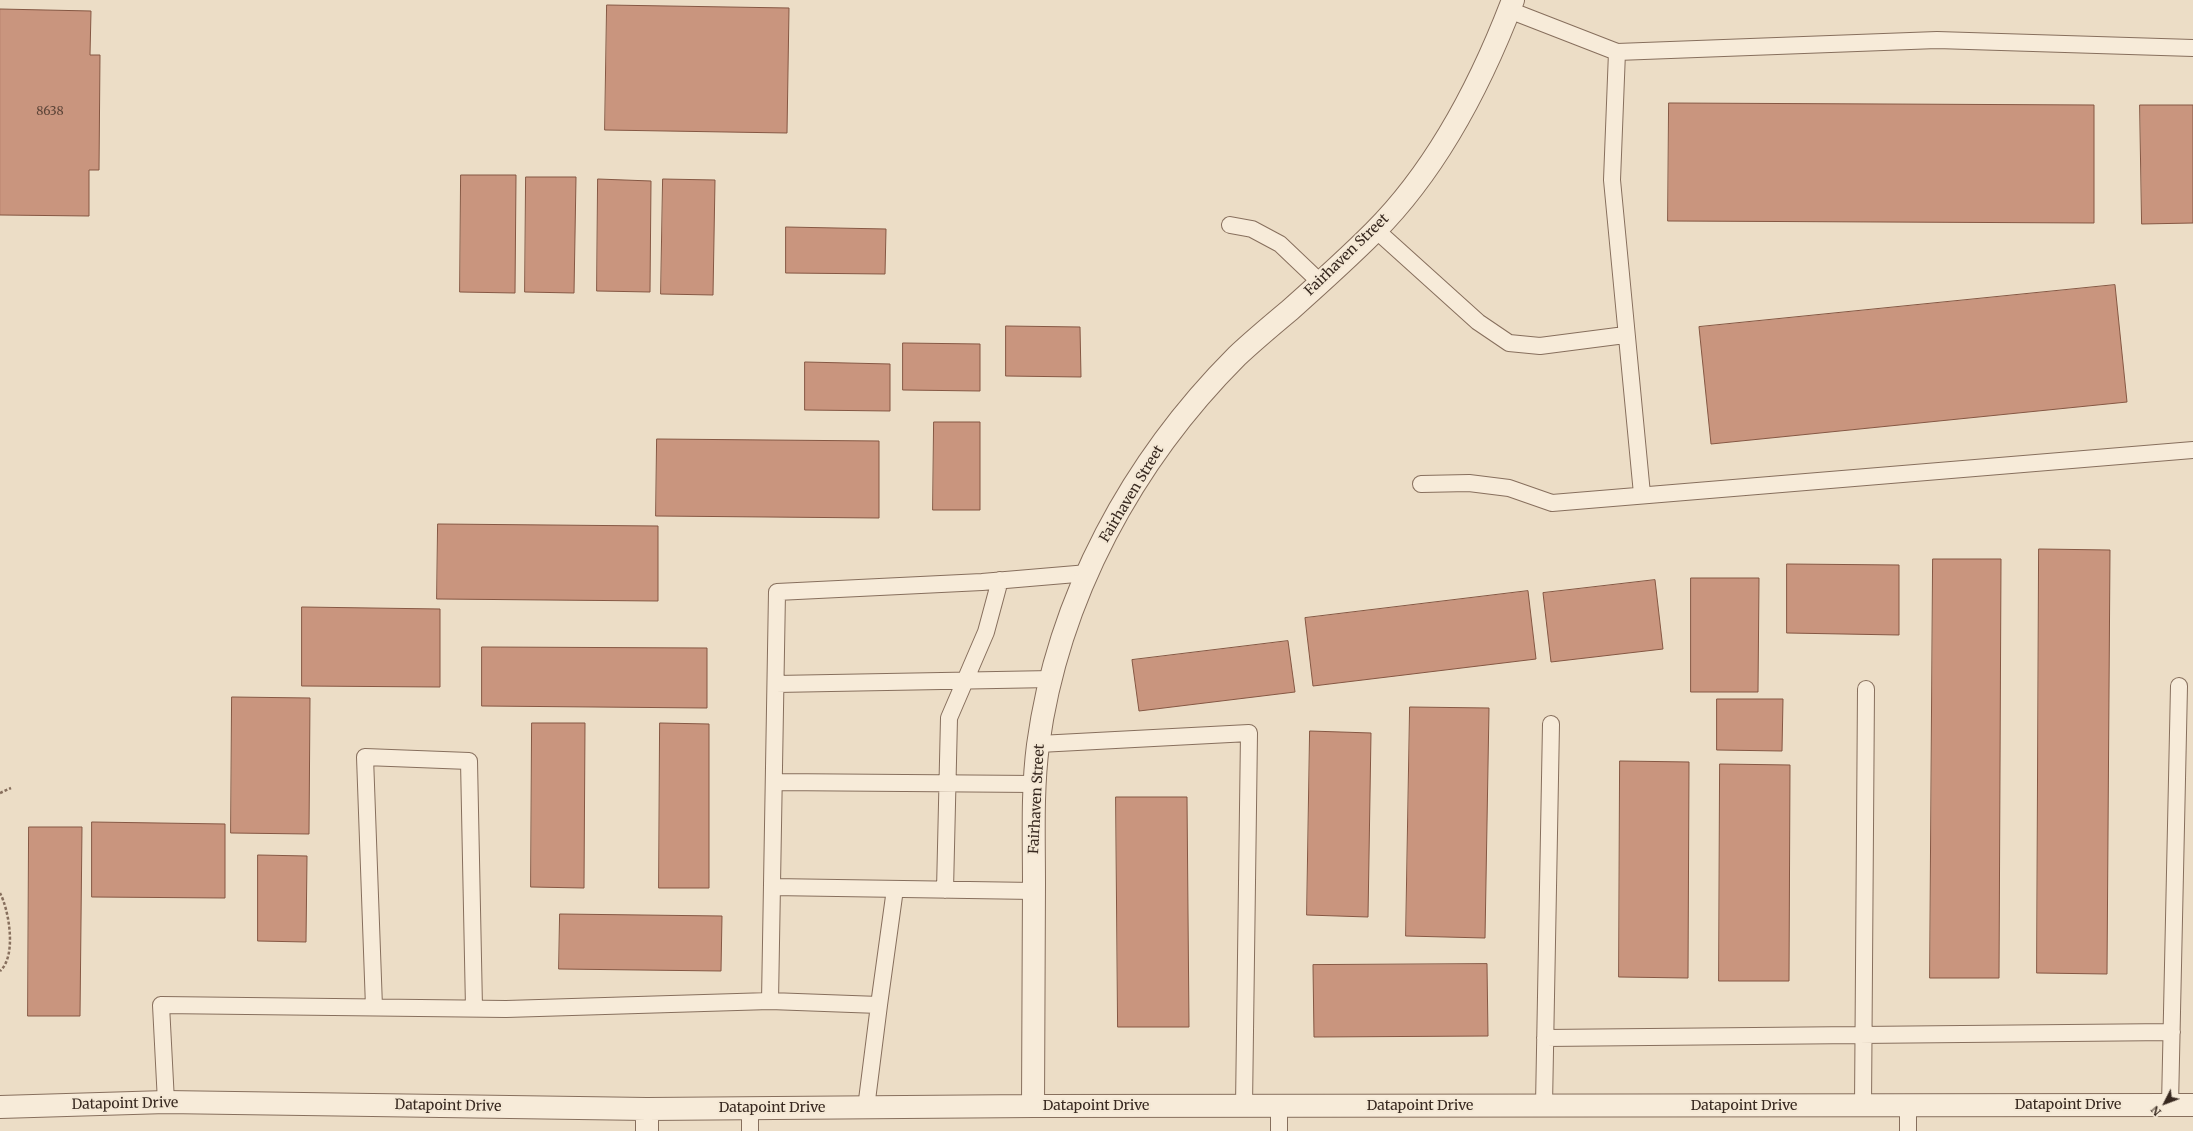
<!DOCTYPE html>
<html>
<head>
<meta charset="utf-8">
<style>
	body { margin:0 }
	#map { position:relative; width:2193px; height:1131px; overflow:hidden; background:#ecddc6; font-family:Merriweather,serif }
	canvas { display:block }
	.north { position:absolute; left:2145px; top:1083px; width:40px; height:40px; -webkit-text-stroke:3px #f4e8d5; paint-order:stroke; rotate:228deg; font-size:11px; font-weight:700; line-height:16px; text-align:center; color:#382920 }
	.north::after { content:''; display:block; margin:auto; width:14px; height:18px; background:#382920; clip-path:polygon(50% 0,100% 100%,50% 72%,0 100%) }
</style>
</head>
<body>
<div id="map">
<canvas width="2193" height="1131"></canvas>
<div class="north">N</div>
</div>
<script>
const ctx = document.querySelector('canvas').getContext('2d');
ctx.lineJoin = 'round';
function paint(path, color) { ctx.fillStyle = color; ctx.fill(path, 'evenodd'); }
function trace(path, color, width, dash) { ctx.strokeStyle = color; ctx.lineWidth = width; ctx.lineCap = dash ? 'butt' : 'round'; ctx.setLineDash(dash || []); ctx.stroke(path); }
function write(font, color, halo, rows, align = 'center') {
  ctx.font = font + ' Merriweather,serif'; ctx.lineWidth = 4; ctx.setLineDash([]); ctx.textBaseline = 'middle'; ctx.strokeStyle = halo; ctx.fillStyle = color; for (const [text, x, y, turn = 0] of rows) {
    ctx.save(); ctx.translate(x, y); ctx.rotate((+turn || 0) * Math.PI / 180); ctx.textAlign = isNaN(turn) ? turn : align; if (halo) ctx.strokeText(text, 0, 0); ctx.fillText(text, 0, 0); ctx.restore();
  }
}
const building = new Path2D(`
	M607 5 789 8 787 133 605 130Z
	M0 9 91 11 90 55H100L99 170H89V216L0 215Z
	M1669 103 2094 105V223L1668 221Z
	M2140 105H2193V223L2142 224Z
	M461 175H516L515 293 460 292Z
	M526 177H576L574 293 525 292Z
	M598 179 651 181 650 292 597 291Z
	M663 179 715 180 713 295 661 294Z
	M786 227 886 229 885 274 786 273Z
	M2115 285 2127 402 1711 444 1699 327Z
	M1006 326 1080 327 1081 377 1006 376Z
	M903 343 980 344V391L903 390Z
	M805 362 890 364V411L805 410Z
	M934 422H980V510H933Z
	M657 439 879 441V518L656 516Z
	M438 524 658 526V601L437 599Z
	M2039 549 2110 550 2107 974 2037 973Z
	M1933 559H2001L1999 978H1930Z
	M1787 564 1899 565V635L1787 633Z
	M1691 578H1759L1758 692H1691Z
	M1655 580 1663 649 1551 662 1543 593Z
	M1528 591 1536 659 1313 686 1305 618Z
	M302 607 440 609V687L302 686Z
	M1288 641 1295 692 1139 711 1132 660Z
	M482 647 707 648V708L482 706Z
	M232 697 310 698 309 834 231 833Z
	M1717 699H1783L1782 751 1717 750Z
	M1410 707 1489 708 1485 938 1406 936Z
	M532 723H585L584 888 531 887Z
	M660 723 709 724V888H659Z
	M1310 731 1371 733 1368 917 1307 915Z
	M1620 761 1689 762 1688 978 1619 977Z
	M1720 764 1790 765 1789 981H1719Z
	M1116 797H1187L1189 1027H1118Z
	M92 822 225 824V898L92 897Z
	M29 827H82L80 1016H28Z
	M258 855 307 856 306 942 258 941Z
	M560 914 722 916 721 971 559 969Z
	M1487 964 1488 1036 1314 1037 1313 965Z`);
const path = new Path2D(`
	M0 793 11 788
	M0 893C9 910 17 956 0 971`);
const lane = new Path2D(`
	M1509 10 1617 52 1937 40 2193 48
	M1617 52 1612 180 1642 494
	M1230 225 1252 229 1280 244 1321 283
	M1376 230 1478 322 1509 343 1540 346 1625 335
	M1421 484 1469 483 1509 488 1552 503 2193 450
	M776 684 1052 679
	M1039 744 1249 733 1244 1106
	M774 782 1035 784
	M772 887 1034 891
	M945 890 949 718 986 632 1000 580
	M770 1001 777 592 982 582 1088 573
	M879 1005 895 889
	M374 1007 365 757 469 761 474 1008
	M1545 1038 2172 1032
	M166 1102 161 1005 506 1009 770 1001 879 1005 866 1108
	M1544 1105 1551 724
	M1908 1105V1131
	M2170 1105 2179 686
	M1279 1106V1131
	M1863 1106 1866 689
	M750 1131V1108`);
const street = new Path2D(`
	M1033 1106C1033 1032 1033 958 1034 884 1034 838 1032 791 1038 745 1058 597 1133 460 1237 356 1254 340 1272 325 1290 310 1318 285 1347 259 1374 232 1438 168 1481 84 1513 0
	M0 1107 166 1102 647 1109 1033 1106 2193 1105
	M647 1109V1131`);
const numberNames = [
	["8638",50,112]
];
const streetNames = [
	["Fairhaven Street",1347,255,-44],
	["Fairhaven Street",1132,494,-59],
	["Fairhaven Street",1037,799,-87],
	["Datapoint Drive",125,1104,-1],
	["Datapoint Drive",2068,1105],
	["Datapoint Drive",448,1106,1],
	["Datapoint Drive",1096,1106],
	["Datapoint Drive",1420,1106],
	["Datapoint Drive",1744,1106],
	["Datapoint Drive",772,1108]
];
paint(building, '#c9957e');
trace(building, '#855743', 1);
trace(lane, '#876f5d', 18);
trace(street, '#876f5d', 24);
trace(path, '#876f5d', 2.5, [3, 2]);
trace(lane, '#f7ebd9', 16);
trace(street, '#f7ebd9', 22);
write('12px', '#5c4438', null, numberNames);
write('14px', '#382920', '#f4e8d5', streetNames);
</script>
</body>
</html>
